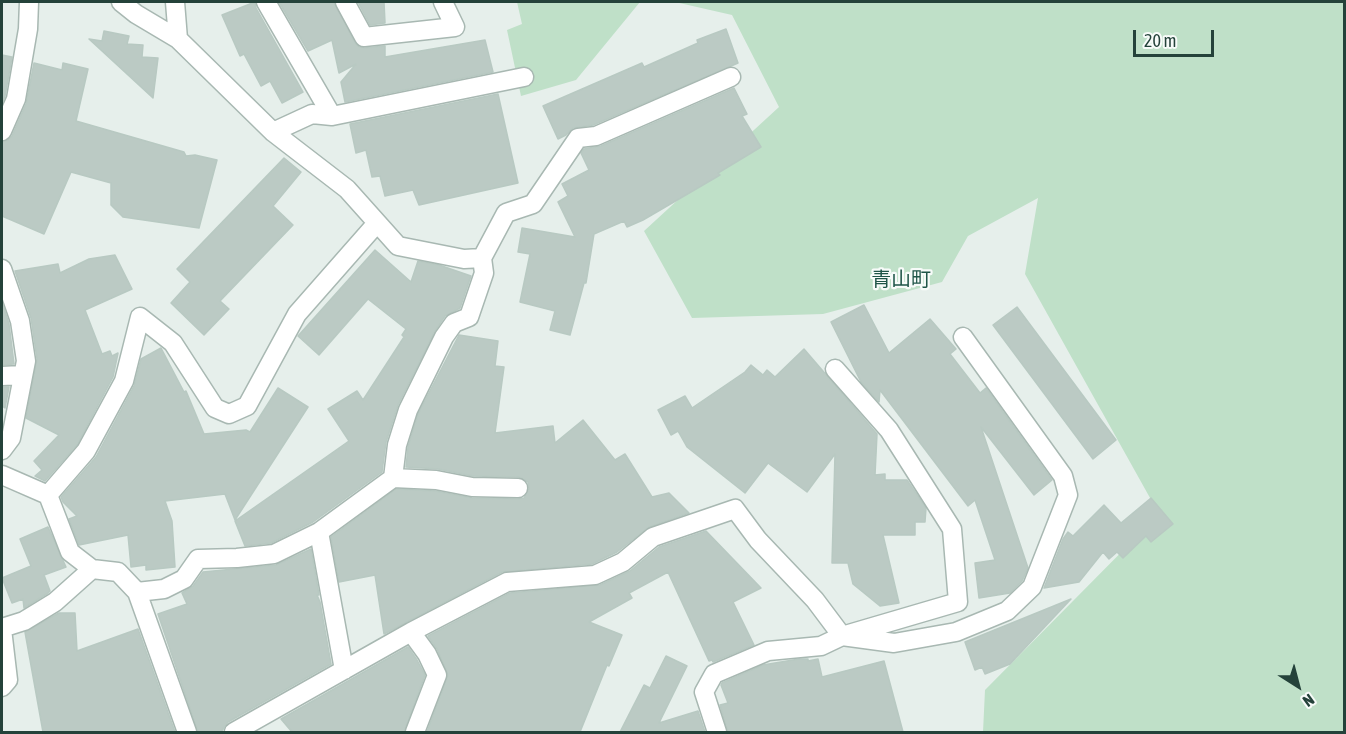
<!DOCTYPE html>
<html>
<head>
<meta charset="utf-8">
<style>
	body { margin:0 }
	#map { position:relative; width:1346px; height:734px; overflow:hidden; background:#e6efeb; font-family:"Asap Condensed",sans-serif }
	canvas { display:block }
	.frame { position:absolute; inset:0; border:3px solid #24423a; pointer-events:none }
	.north { position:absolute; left:1268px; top:656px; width:60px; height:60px; -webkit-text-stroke:4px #f7fbf9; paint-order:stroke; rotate:144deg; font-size:16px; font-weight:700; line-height:24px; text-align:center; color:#24423a }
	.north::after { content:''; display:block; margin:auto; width:21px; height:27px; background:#24423a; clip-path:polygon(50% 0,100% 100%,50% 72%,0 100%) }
	.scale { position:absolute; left:1133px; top:30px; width:81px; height:27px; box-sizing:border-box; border:3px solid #24423a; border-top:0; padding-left:8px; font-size:18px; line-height:21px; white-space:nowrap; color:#24423a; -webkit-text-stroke:4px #f7fbf9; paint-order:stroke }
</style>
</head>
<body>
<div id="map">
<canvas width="1346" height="734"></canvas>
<div class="frame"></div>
<div class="north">N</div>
<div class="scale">20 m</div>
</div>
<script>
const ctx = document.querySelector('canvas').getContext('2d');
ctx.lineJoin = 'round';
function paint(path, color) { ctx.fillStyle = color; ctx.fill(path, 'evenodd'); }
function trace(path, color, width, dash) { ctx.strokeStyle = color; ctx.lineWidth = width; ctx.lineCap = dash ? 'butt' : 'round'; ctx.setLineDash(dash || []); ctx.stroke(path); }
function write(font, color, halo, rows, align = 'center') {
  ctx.font = font + ' "Asap Condensed","Noto Sans JP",sans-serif'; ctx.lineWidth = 4.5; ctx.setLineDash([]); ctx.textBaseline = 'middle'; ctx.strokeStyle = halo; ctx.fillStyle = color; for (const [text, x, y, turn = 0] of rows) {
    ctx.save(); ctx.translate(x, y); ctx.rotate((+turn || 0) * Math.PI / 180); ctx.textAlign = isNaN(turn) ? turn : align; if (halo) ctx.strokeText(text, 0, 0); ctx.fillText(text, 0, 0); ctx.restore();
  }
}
const green = new Path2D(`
	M517 2H640L576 80 521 96 507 30 522 24Z
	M675 2H1344V732H983L985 690 1159 514 1025 274 1038 198 968 236 942 282 823 314 692 318 644 231 779 107 732 15Z`);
const building = new Path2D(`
	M255 2 256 8 303 92 282 103 270 81 261 86 244 54 240 56 222 15Z
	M279 2H334L355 43 359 47 365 48 385 46V57L485 40 493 72 345 102 341 82 356 64 339 73 332 40 308 51Z
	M358 2H384L385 23 370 25Z
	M726 29 738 63 593 125 573 128 566 135 558 139 543 106 642 63 644 67 698 43 697 40Z
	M104 31 129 36 127 44 143 45 142 57 158 58 153 98 89 39 102 41Z
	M2 55 12 57 5 96 2 104Z
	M34 63 62 70 63 63 88 69 76 121 184 152 186 156 195 155 217 160 199 228 123 217 111 205V183L71 172 44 234 2 216V142L8 140 12 136 26 104Z
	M734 88 747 114 742 116 761 147 718 173 720 175 643 220 627 227 624 221 594 234 586 283H584L570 335 550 330 555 311 520 302 530 254 518 252 522 228 575 237 558 202 568 196 562 184 589 170 581 153 584 149 601 146Z
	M498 94 518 183 419 205 413 190 385 196 380 176 372 177 366 150 356 153 350 124Z
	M284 158 301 172 273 206 293 225 220 301 229 309 204 335 171 303 190 282 177 269Z
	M375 250 411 282 418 261 439 265 471 276 460 308 445 316 435 331 398 405 386 442 382 472 313 522 271 543 245 546 235 521 349 441 328 409 357 391 363 400 404 337 402 335 406 329 368 299 319 355 298 336Z
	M115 255 132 289 85 310 102 354 110 351 112 356 118 353 113 377 77 445 45 481 35 476 42 470 34 461 59 435 26 418 37 359 31 318 15 271 58 264 60 273 89 259Z
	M2 302 9 324 14 364 2 365Z
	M864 305 889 353 930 319 956 349 950 354 980 393 986 388 1052 480 1034 495 981 427 1028 568 1022 581 1010 593 979 598 975 563 995 560 975 500 968 506 880 390 879 402 861 382 831 322Z
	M1017 307 1116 440 1093 459 993 325Z
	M459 335 498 341 495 366 504 367 495 433 553 426 555 443 583 420 615 460 625 454 652 497 669 493 689 513 649 527 617 552 592 564 502 572 384 634 375 575 339 582 331 537 396 489 435 491 472 498 518 499 524 498 529 489 528 482 519 477 473 476 438 469 406 467 408 447 418 414Z
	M161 348 184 392 186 391 204 434 246 430 250 432 278 388 308 407 235 520 225 494 165 501 172 521 175 567 146 570V565L131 567 128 535 79 545 69 519 77 516 63 502 61 497 96 457 134 386 141 359Z
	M804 349 877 434 875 475 885 474V480H907L926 508 925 522H915V535H883L899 603 880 606 853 584 848 563H832L835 454 807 492 768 463 745 493 687 447 678 431 671 435 658 410 685 396 692 408 745 372 751 365 763 375 767 370 775 377Z
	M2 387H9L5 408 2 406Z
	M1151 498 1173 524 1151 542 1146 536 1123 558 1117 552 1109 559 1103 552 1079 582 1044 588 1063 539 1068 532 1073 536 1104 505 1121 523Z
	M48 527 66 567 44 575 50 591 48 593 24 608 23 599 12 603 2 578 31 566 20 539Z
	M706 531 761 588 733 602 754 645 713 662 712 660 709 661 668 572 629 593 632 598 589 622 622 635 609 666 607 665 580 732H427L448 675 437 649 428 636 510 593 600 585 630 571 659 547Z
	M311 549 319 595H317L320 602 331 664 228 722 221 732H198L158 614 187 604 182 593 193 586 203 572 276 565Z
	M1071 599 1010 664 985 674 982 667 975 670 965 642Z
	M59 613H75L77 651 138 629 175 732H43L25 632Z
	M408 647 417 660 425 675 404 732H292L281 719Z
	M666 656 687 666 659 723 698 711 705 732H620L644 685 650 688Z
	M799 659H808V661L818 659 822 677 884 661 903 732H728L720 705 728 703 721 685 722 683 763 665Z`);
const street = new Path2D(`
	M121 2 136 14 178 39 273 132 347 189 398 246 464 259 482 258 506 213 533 204 578 138 596 136 731 77
	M175 2 178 39
	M266 2 332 116
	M345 2 364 37 455 27 443 2
	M2 131 16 99 28 29 29 2
	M273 132 312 114 332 116 524 77
	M2 269 20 321 26 361 11 438 2 450
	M2 376 22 375
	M2 475 48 495 70 552 92 569 118 572 137 592 187 732
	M393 478 436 480 472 487 518 488
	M48 495 86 451 124 381 140 317 173 343 215 408 229 414 247 406 297 314 377 223
	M319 532 344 670
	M137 592 164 589 184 579 198 559 237 558 274 554 319 532 393 478 397 445 408 410 444 337 454 323 469 317 484 273 482 258
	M2 628 24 621 55 602 92 569
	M2 629 8 680 2 687
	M411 632 427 654 437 675 415 732
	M234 732 411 632 507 582 595 575 623 562 653 537 735 509 758 540 815 600 842 636 894 643 956 632 1007 611 1032 587 1068 495 1063 476 963 337
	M717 732 704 692 714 674 768 651 821 646 842 636 958 602 952 529 889 430 835 369`);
const quarterNames = [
	["青山町",901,280]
];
paint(green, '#bfe0c8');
paint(building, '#bbcac4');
trace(building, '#b8c9c2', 1.5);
trace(street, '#a8b8b2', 21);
trace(street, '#fff', 18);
write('20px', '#1f5548', '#f7fbf9', quarterNames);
</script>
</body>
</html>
